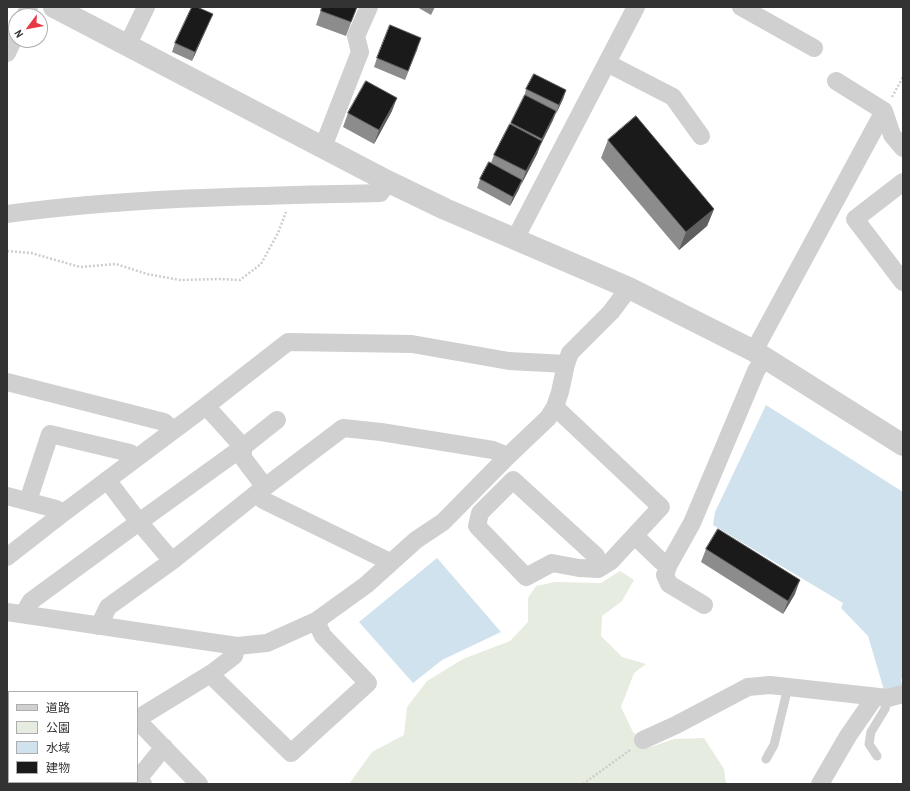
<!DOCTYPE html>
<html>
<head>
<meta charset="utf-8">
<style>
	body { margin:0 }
	#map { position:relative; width:910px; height:791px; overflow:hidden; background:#fff; font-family:"Archivo Narrow","Noto Sans JP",sans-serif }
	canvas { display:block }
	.frame { position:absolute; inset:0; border:8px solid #333; pointer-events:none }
	.legend { position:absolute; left:8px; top:691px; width:130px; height:92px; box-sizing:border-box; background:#fff; border:1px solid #adadad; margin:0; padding:5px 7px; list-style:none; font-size:12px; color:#333 }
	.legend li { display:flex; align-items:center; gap:8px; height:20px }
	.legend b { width:20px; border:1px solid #adadad }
	.north { position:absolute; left:8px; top:8px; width:40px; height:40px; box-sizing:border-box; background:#fff; border:1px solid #adadad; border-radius:50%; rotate:238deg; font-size:11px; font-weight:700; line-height:16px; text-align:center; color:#333 }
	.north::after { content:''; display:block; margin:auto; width:14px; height:18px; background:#e63946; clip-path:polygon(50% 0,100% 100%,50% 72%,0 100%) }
</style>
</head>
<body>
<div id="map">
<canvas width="910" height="791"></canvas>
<div class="frame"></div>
<ul class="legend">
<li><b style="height:5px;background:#d0d0d0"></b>道路</li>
<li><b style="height:11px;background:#e6ecdf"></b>公園</li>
<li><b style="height:11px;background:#cfe2ee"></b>水域</li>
<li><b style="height:11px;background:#1a1a1a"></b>建物</li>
</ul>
<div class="north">N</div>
</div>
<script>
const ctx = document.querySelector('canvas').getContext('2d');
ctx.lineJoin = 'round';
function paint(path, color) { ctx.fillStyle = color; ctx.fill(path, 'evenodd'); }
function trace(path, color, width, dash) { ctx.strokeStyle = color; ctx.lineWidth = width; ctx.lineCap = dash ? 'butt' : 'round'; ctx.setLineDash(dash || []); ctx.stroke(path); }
const green = new Path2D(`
	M620 571 634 580 622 601 602 616 601 636 622 657 646 664 634 673 621 707 633 732 651 747 674 739 704 738 724 769 726 784H349L372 752 404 735 407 707 427 681 463 659 510 641 528 622V598L536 586 555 582 601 583Z`);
const water = new Path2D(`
	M766 405 903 492V676L901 680 903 687 884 690 868 636 841 608 843 603 713 525 715 512Z
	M437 558 501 632 442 660 413 683 359 622Z`);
const path = new Path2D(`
	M892 97 903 77
	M7 251 31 253 80 267 116 264 147 274 180 280 219 279 240 280 261 264 278 233 286 212
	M583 784 630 750`);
const service = new Path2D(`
	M877 756 869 744 871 732 885 709 888 698
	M766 759 774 745 788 687`);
const minor = new Path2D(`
	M741 7 814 48
	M25 16 29 7
	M127 46 146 7
	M7 53 16 34
	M607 63 673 97 701 136
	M836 81 884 111 892 135 903 148
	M323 147 360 52 356 36 369 7
	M903 182 855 219 903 282
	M7 214C131 197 256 196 380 193L389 182
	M515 239 636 7
	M754 351 884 111
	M7 382 164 422 173 430
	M206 406 243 447V458L265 487
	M555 407 661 507 611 561 598 569
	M513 480 596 556 598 569 579 568 552 563 526 577 477 526 480 513Z
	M257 493 263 500 390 562
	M7 496 56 509 62 514
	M28 501 50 434 130 453 136 458
	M635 536 661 561 669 564
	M7 557 62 514 206 406 288 342 412 344 509 361 566 364
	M172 561 139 522 243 447 277 420
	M704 605 669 584 665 575 669 564 692 523 756 371 764 358
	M7 612 237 646 267 643 316 621 366 585 416 540 443 522 508 456 548 418 555 407 560 392 566 364 570 353 611 312 629 288
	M24 613 31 601 139 522 107 480
	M99 626 108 607 172 561 257 493 343 428 381 432 493 450 508 456
	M212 673 217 681 291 753 368 683 323 636 316 621
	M137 719 212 673 234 656 237 646
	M137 720 199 784
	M7 732H9
	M643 740 676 725 748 687 770 685 888 698 903 694
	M7 776 9 777
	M75 782 77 784
	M21 784 25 782
	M143 784 138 779 164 747
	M820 784 848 736 875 697`);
const tertiary = new Path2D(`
	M54 7 389 182 445 209 629 288 754 351 903 445`);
const wall = new Path2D(`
	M322 7H357L346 36 316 25Z
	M417 7H435L431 15Z
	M209 23 192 61 172 52 175 43Z
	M418 48 405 80 374 67 377 58Z
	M526 89 566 90 563 99 540 146 537 154 510 206 477 188 480 179 491 163 494 155 511 124 524 98Z
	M392 111 374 144 343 127 348 113Z
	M608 140 714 209 707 226 679 250 601 158Z
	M706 549 795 594 783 614 701 562Z`);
const shadedWall = new Path2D(`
	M213 14 209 23 192 61 195 52Z
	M566 90 563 99 556 114 559 105Z
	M397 98 392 111 374 144 379 130Z
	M556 111 553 120 540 146 537 154 521 185 526 171Z
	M522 180 519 189 510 206 513 197Z
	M714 209 707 226 679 250 686 232Z
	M800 580 795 594 783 614 788 601Z`);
const building = new Path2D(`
	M192 7H197L213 14 195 52 175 43Z
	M322 7H357L351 22 321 11Z
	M390 25 421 38 408 71 377 58Z
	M534 74 566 90 559 105 526 89Z
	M366 81 397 98 379 130 348 113Z
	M525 95 556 111 542 139 511 123Z
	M636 116 714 209 686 232 608 140Z
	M510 124 542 141 526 171 494 155Z
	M489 162 522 180 513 197 480 179Z
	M718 529 800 580 788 601 706 549Z`);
paint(green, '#e6ecdf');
paint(water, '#cfe2ee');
trace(path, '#cdcdcd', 2.5, [2, 2]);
trace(service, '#d0d0d0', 9);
trace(minor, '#d0d0d0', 18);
trace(tertiary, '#d0d0d0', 22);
paint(wall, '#8c8c8c');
paint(shadedWall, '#5f5f5f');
paint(building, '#1a1a1a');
trace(building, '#5f5f5f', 1);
</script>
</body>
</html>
